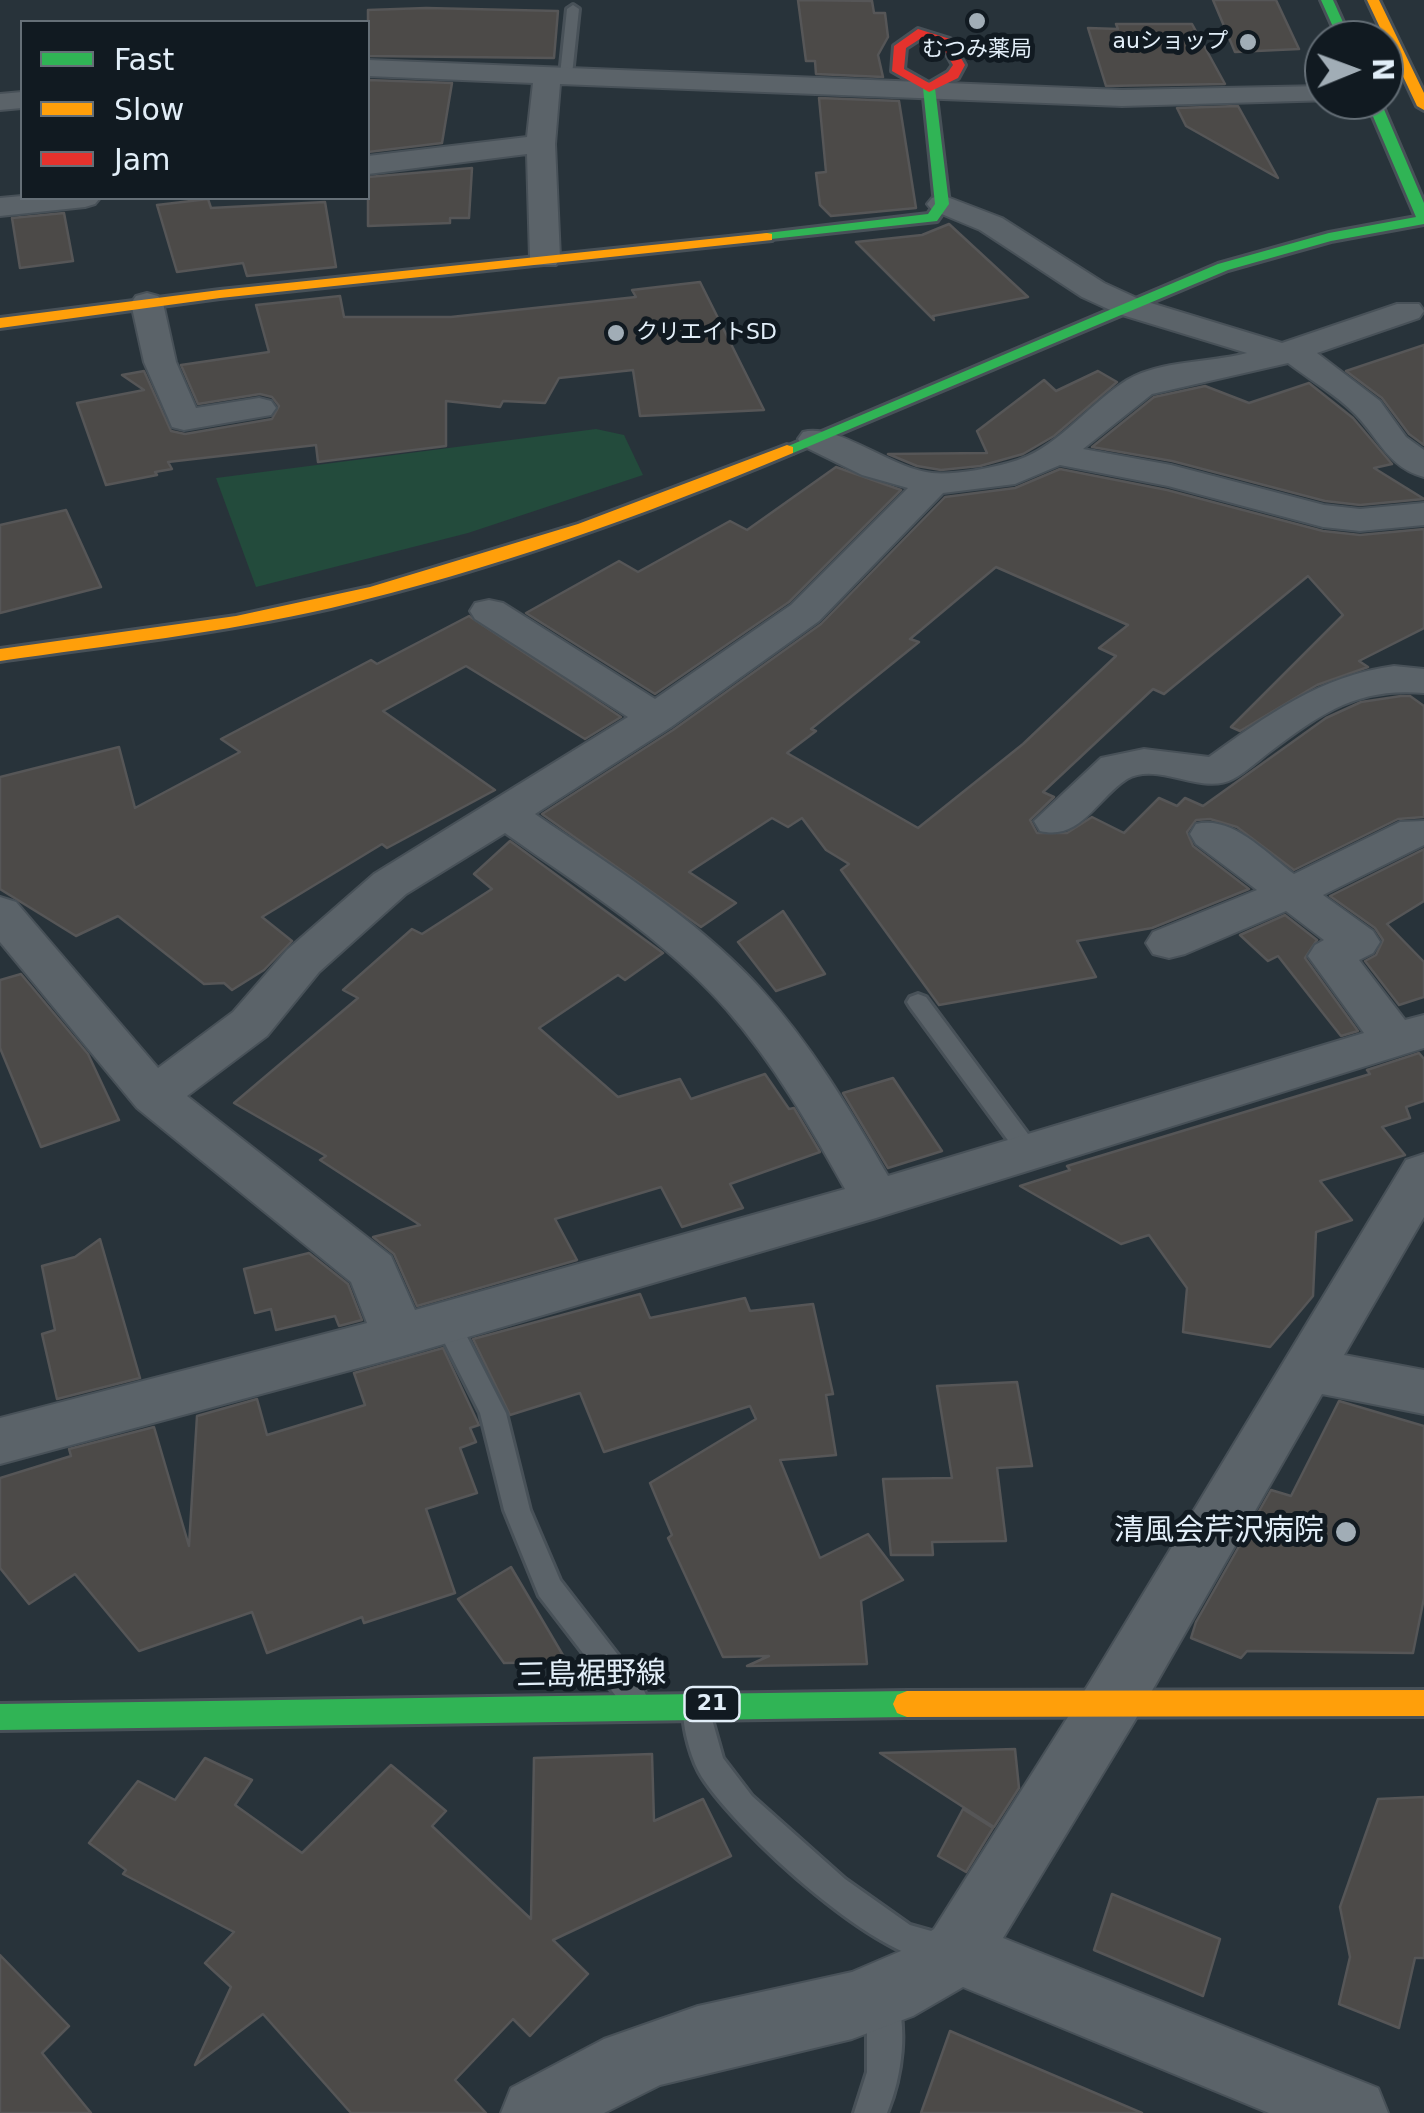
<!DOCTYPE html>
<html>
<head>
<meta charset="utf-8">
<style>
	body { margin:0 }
	#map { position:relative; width:1424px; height:2113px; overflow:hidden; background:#28333a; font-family:"DejaVu Sans",sans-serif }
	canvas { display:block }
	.legend { position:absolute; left:20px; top:20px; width:350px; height:180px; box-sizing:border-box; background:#111a21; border:2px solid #656f77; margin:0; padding:12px 18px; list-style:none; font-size:30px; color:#e2eef8 }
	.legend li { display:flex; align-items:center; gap:20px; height:50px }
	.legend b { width:50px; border:2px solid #656f77 }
	.north { position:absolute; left:1304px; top:20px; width:100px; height:100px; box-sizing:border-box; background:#111a21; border:2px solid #656f77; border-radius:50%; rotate:89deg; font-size:28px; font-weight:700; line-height:40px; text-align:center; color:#e2eef8 }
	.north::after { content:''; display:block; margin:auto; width:35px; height:45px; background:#a1adb6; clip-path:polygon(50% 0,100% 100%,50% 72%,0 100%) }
</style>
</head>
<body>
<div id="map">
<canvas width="1424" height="2113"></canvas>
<ul class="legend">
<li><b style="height:12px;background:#30b455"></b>Fast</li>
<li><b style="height:12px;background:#ff9f0a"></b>Slow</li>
<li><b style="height:12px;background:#e5322d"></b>Jam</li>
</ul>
<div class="north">N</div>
</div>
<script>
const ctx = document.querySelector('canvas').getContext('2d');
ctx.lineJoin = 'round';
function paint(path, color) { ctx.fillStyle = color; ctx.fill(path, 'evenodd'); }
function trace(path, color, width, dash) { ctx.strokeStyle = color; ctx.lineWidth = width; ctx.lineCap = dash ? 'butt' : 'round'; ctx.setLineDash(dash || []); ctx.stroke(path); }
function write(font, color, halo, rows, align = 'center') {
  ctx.font = font + ' "DejaVu Sans","Noto Sans JP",sans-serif'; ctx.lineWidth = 10; ctx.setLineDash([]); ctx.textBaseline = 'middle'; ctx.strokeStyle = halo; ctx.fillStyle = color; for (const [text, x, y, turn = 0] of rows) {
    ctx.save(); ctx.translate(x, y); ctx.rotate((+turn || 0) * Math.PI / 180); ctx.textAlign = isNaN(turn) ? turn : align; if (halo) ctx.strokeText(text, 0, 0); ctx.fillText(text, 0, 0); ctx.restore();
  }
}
const green = new Path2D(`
	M596 429 624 435 643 475 468 533 256 587 216 478Z`);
const building = new Path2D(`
	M798 0 872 1 874 13H885L888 37 878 55 883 77 816 74 815 61H806Z
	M1213 0H1276L1299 49 1235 52Z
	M426 8 558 11 554 58 368 56V10Z
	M1116 24H1192L1225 84 1106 86 1088 28 1118 29Z
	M368 80 452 83 442 143 368 152Z
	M819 98 899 101 916 208 831 216 820 205 816 173 826 172Z
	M1238 106 1278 178 1186 126 1177 108Z
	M472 168 469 218H450V223L368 226V177Z
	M208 199 211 208 325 202 336 267 247 276 243 263 177 272 157 205Z
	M64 213 73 261 20 268 12 218Z
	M949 224 1028 297 933 316 934 320 856 242 922 235Z
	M700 282 764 410 640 416 633 370 559 378 545 403 503 401 500 407 446 401V446L318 462 316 445 168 462 172 469 155 472 157 475 106 485 77 403 144 390 122 375 144 371 171 431 185 434 272 419 279 406 272 397 260 394 198 404 181 365 269 352 256 305 340 296 344 317H451L636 297 632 290Z
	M1424 345V445L1409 434 1382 398 1346 371Z
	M1098 371 1117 382 1054 436 1023 454 980 466 941 470 917 466 888 454 987 453 977 431 1044 380 1056 391Z
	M1309 383 1353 418 1392 464 1374 468 1424 499 1360 505 1325 501 1172 461 1092 447 1154 397 1205 386 1249 403Z
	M836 467 901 490 789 602 655 694 526 613 619 561 638 572 730 521 747 530Z
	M1060 469 1167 490 1323 531 1360 535 1424 529V628L1359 661 1368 667 1317 685 1240 731 1231 727 1343 615 1308 576 1164 694 1153 689 1043 792 1054 797 1030 820 1037 833H1067L1092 817 1124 833 1159 798 1177 806 1185 798 1203 806 1326 718 1361 702 1401 696H1410L1424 706V817L1398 819 1294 870 1237 827 1210 819 1196 820 1187 832 1193 846 1249 889 1152 928 1077 941 1096 977 939 1005 841 870 849 864 826 850 802 818 788 827 772 818 689 872 736 903 701 927 542 814 673 730 821 624 945 497 1015 488ZM996 567 1128 625 1099 648 1116 656 1023 744 918 828 787 753 816 731 811 729 919 642 910 639Z
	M66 510 101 587 0 613V525Z
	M469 616 621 717 585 739 466 666 383 711 495 790 387 848 382 844 262 917 292 941 264 970 232 990 224 983 204 984 118 916 76 936 0 889V777L119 747 135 808 240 752 221 739 371 660 377 664Z
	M510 841 663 953 625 980 618 975 539 1028 618 1097 680 1079 691 1099 765 1074 789 1109 794 1108 820 1152 730 1184 743 1208 682 1227 661 1187 555 1219 577 1260 417 1306 394 1254 373 1237 420 1225 320 1160 326 1156 234 1103 358 998 343 990 412 929 422 934 492 889 474 874Z
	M1424 849V901L1387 924 1424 962V997L1399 1005 1365 961 1376 955 1383 940 1375 928 1330 896Z
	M783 911 825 974 776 991 738 942Z
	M1285 915 1317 940 1305 958 1358 1031 1341 1036 1278 956 1268 961 1240 935Z
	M21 974 88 1054 119 1120 41 1147 0 1048V980Z
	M1419 1053 1424 1059V1101L1406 1107 1410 1118 1382 1127 1405 1155 1320 1181 1352 1220 1316 1232 1313 1296 1270 1347 1183 1332 1187 1288 1149 1235 1121 1244 1020 1186 1070 1170 1067 1166 1370 1074 1367 1070Z
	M893 1078 942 1151 888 1168 843 1093Z
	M100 1239 140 1378 57 1399 42 1334 55 1330 42 1266 75 1257Z
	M309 1253 348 1284 362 1320 339 1326 335 1316 276 1330 271 1309 255 1313 244 1269Z
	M640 1294 650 1318 745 1298 750 1311 813 1304 833 1394 826 1395 836 1455 780 1460 820 1558 868 1534 903 1580 861 1601 867 1664 747 1666 769 1656 723 1657 668 1538 672 1535 650 1483 756 1419 750 1406 604 1452 580 1393 510 1415 473 1339Z
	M443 1348 479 1425 470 1428 476 1442 460 1448 477 1493 426 1509 455 1593 364 1623 362 1617 267 1653 252 1612 139 1651 75 1574 29 1604 0 1568V1478L71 1456 69 1449 154 1427 189 1546 197 1416 257 1399 267 1435 365 1405 354 1373Z
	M1017 1382 1032 1466 997 1468 1006 1541 932 1542 933 1555H891L883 1479 952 1478 937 1386Z
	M1339 1401 1424 1426V1598L1413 1653 1247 1651 1241 1658 1191 1638 1196 1622 1271 1490 1291 1496Z
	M511 1567 567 1662 504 1663 458 1599Z
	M1015 1749 1019 1788 994 1827 880 1753Z
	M652 1754 654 1821 703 1799 731 1856 553 1940 588 1974 530 2036 513 2019 455 2080 486 2113H351L263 2014 195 2065 231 1987 205 1963 234 1932 123 1874 126 1870 89 1843 138 1781 175 1800 205 1758 252 1780 235 1805 302 1853 391 1765 446 1811 432 1826 531 1919 534 1758Z
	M1424 1797V1958H1415L1399 2028 1339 2004 1350 1957 1340 1907 1378 1799Z
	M963 1809 993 1828 966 1872 938 1856Z
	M1112 1894 1220 1939 1203 1996 1094 1950Z
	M0 1955 69 2026 42 2053 91 2113H0Z
	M950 2031 1142 2113H921Z`);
const lane = new Path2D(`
	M573 5 579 9 572 75 566 79 560 75 567 9Z
	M918 994 926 997 1037 1146 1041 1152 1037 1158H1021L910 1007 907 1002 910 997Z
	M447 1312 456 1315 506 1413 530 1510 560 1580 642 1686 646 1695 642 1704 632 1708 622 1704 539 1596 504 1510 480 1413 434 1322 438 1315Z
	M696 1694 706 1698 723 1758 752 1796 845 1879 910 1925 956 1938 961 1949 956 1960C897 1984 726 1822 699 1772 690 1755 678 1715 686 1698Z
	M883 1984 894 1989C909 2026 902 2077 887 2113H854L867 2072V2000L872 1989Z`);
const street = new Path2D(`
	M368 60 1122 90 1324 86V100H1333L1122 106 560 84 555 144 560 258 556 265H534L530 258 527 154 368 174V156L527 137 533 83 368 76Z
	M22 92V108L0 110V94Z
	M942 195 1002 218 1104 283 1141 300 1282 343 1397 304H1419L1424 311 1419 318 1317 353 1380 401 1406 437 1424 450V477C1389 468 1379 439 1356 415 1337 395 1310 380 1288 363L1152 394 1083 449 1171 465 1324 505 1360 509 1424 503V525L1360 531 1323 527 1168 486 1060 465 1015 484 943 493 819 621 671 727 535 814C612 867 695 917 759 987 811 1044 850 1110 888 1176L1364 1033 1308 956 1315 945 1324 940 1286 911 1185 954 1169 958 1153 954 1146 943 1153 932 1257 890 1196 844 1190 834 1196 824C1232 815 1266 853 1294 874L1400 822 1424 821V845L1323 895 1373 931 1380 942 1373 953 1359 960 1405 1020 1424 1015V1048L876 1218 399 1357 0 1464V1418L367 1323 351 1282 137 1108 0 942V897L16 902 158 1068 233 1012 287 950 374 874 628 717 475 619 470 611 475 603 489 600 503 603 655 699 791 605 908 488 862 475 803 446 798 439 803 432C839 423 891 469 932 473 954 475 987 469 1008 463 1055 452 1087 405 1127 380 1161 360 1209 363 1247 353L1119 314 1082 297 980 230 932 210 927 204 932 198ZM505 833C581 887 664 938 727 1010 774 1064 810 1126 845 1189L415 1310 391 1256 187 1096 267 1036 319 972 406 894Z
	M22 196V198H100L95 204 85 207 0 216V198Z
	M147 293 158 296 163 303 176 362 196 408 259 398 271 401 276 408 271 415 184 430 172 427 144 362 131 303 136 296Z
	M1394 666 1424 669V693C1359 687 1321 713 1271 751 1259 760 1246 772 1233 779 1202 796 1158 761 1127 779 1097 798 1081 841 1040 831L1034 821 1101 758 1144 749 1209 757C1268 715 1320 676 1394 666Z
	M1424 1154V1217L1344 1355 1424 1370V1414L1322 1394 1134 1722 1003 1938 1378 2088 1388 2113H1269L963 1987 913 2016 852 2039 660 2085 604 2113H501L511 2088 604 2039 698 2006 852 1972 901 1951 934 1929 1090 1682 1406 1160Z`);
const fast = new Path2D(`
	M1321 0H1333L1351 40H1339Z
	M929 84 935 88 949 204 937 221 762 240V234L767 233 928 214 935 204 923 88Z
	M1366 100H1380L1424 203V224L1331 241 1228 270 793 453H781L779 450 1218 264 1329 233 1416 217Z
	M907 1691 917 1695 921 1704 917 1713 907 1717 0 1730V1704Z`);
const slow = new Path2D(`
	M1367 0H1379L1424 93V110L1417 106Z
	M767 233 772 234V240L220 298 0 328V318L220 290Z
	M787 445 793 447V453C643 516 489 571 331 608 222 633 110 645 0 661V649L236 616 370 587 578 524Z
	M1424 1690V1716L907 1717 897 1713 893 1704 897 1695 907 1691Z`);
const jam = new Path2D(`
	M918 29 950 39 965 65 958 78 929 92 892 71 894 46ZM923 37 941 44 953 65 948 72 929 83 904 69 906 48Z`);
const markers = [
	[977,21,10,"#a1adb6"],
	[1248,42,10,"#a1adb6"],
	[616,333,10,"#a1adb6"],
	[1346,1532,12,"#a1adb6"]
];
const farPoinames = [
	["auショップ",1228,42],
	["むつみ薬局",977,50,"center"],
	["クリエイトSD",636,333,"left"]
];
const shields = [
	[712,1704,55]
];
const shieldNames = [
	["21",712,1704]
];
const nearPoinames = [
	["清風会芹沢病院",1324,1532]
];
const nearStreetnames = [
	["三島裾野線",591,1676,-1]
];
paint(green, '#234b3c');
paint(building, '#4c4a48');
trace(building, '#565657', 2.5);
trace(lane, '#485158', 6);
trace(street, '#485158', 4);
trace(fast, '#485158', 6);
trace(slow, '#485158', 6);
trace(jam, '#485158', 6);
paint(lane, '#5b6369');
paint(street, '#5b6369');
paint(fast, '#30b455');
paint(slow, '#ff9f0a');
paint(jam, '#e5322d');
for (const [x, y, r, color] of markers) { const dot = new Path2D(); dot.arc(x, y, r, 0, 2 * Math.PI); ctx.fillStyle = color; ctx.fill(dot); trace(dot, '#111a21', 4); }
write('22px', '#e2eef8', '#111a21', farPoinames, 'right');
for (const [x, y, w] of shields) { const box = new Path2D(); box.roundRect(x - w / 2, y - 17, w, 34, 8); ctx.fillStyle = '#111a21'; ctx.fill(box); trace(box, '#e2eef8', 2.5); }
write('bold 22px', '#e2eef8', null, shieldNames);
write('30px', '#e2eef8', '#111a21', nearPoinames, 'right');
write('30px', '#e2eef8', '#111a21', nearStreetnames);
</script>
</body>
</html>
